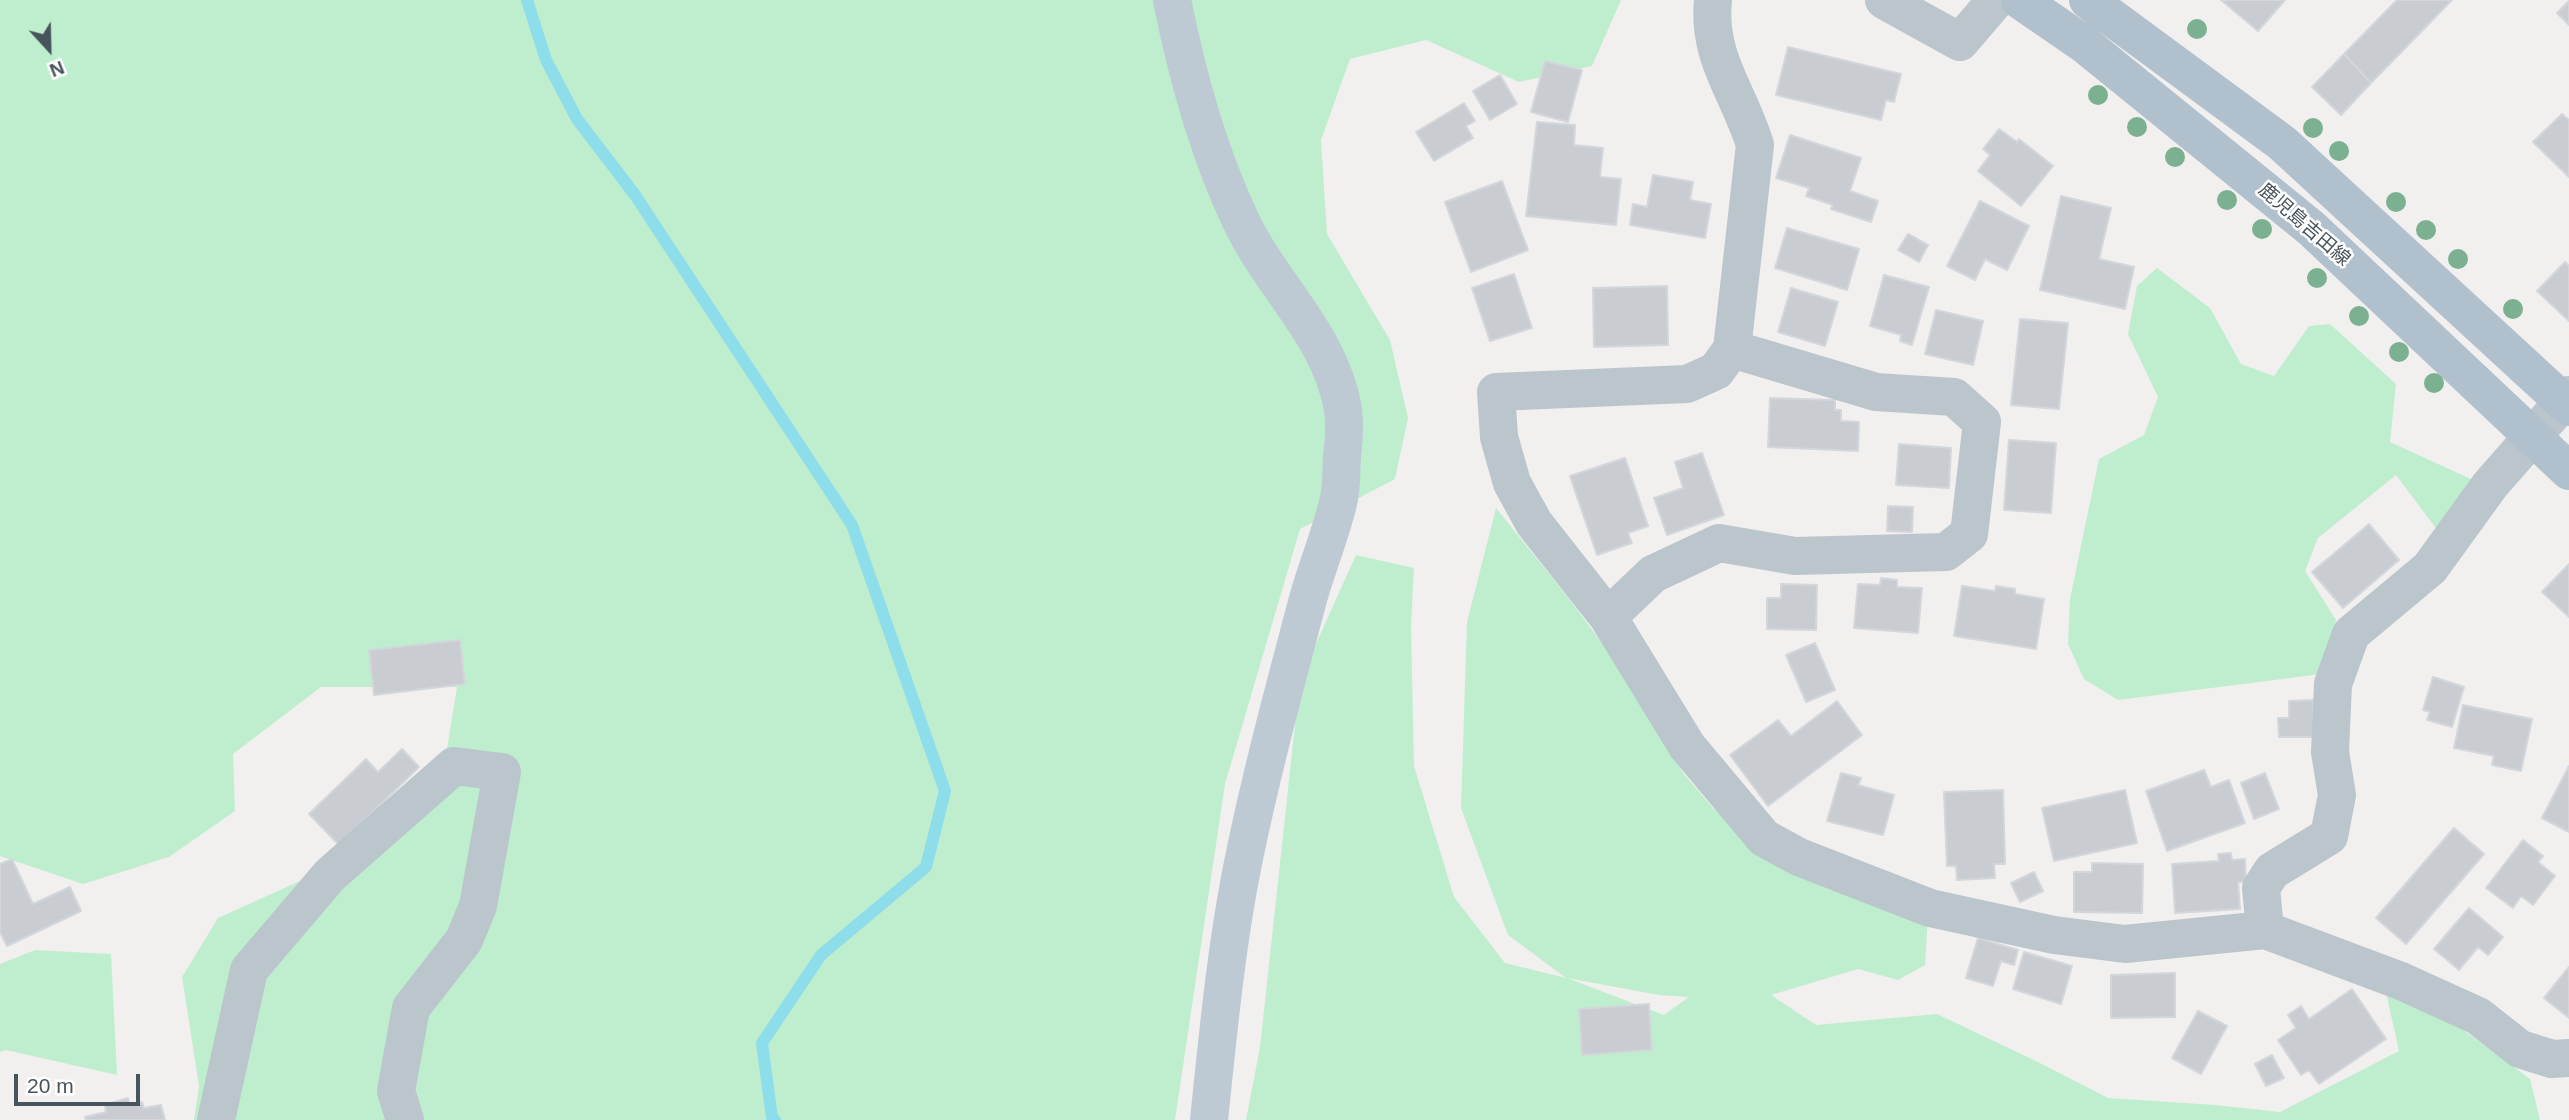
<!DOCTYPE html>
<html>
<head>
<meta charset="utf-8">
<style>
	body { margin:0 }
	#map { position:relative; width:2569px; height:1120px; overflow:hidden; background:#f2efef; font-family:Helvetica,sans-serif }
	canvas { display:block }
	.north { position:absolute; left:14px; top:14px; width:70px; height:70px; -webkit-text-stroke:5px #fff; paint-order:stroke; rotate:158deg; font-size:19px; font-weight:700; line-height:28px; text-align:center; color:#48545c }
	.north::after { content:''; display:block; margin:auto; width:24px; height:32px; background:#48545c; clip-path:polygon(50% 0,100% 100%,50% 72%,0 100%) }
	.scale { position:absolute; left:14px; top:1074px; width:126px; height:32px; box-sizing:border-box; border:4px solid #48545c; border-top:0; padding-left:9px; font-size:21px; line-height:24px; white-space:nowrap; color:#48545c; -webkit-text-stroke:5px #fff; paint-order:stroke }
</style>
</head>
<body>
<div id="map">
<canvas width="2569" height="1120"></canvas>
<div class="north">N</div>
<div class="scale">20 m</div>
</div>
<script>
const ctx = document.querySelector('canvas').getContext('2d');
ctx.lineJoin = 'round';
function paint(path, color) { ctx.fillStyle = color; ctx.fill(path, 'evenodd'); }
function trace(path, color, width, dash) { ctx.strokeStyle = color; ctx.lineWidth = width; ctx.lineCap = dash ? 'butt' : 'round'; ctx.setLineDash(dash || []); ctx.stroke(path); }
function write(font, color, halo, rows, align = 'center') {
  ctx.font = font + ' Helvetica,"Noto Sans JP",sans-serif'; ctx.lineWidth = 5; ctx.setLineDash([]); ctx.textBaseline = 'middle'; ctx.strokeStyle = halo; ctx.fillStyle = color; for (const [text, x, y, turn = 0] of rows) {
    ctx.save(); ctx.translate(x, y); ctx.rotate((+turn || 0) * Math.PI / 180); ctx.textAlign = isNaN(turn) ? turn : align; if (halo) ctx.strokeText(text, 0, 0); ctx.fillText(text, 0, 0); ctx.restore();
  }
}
const green = new Path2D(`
	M0 0H1621L1592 66 1519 82 1426 40 1350 59 1321 140 1327 234 1390 340 1408 418 1395 479 1300 529 1225 784 1175 1120H194L199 1086 182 977 218 918 322 871 441 786 457 687H321L233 754 235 811 169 857 83 884 0 856Z
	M2157 268 2210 308 2241 364 2274 376 2309 326 2330 324 2396 384 2390 442 2473 480 2444 539 2396 475 2318 538 2305 571 2336 620 2321 674 2118 700 2084 679 2068 644 2070 599 2099 459 2144 435 2158 397 2128 334 2137 286Z
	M1496 508 1567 596 1630 681 1683 773 1713 808 1763 851 1928 916 1925 965 1898 980 1858 969 1771 995 1816 1025 1937 1014 2038 1062 2108 1098 2215 1105 2280 1112 2399 1051 2385 988 2432 1007 2530 1079 2540 1120H1246L1260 1047 1300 679 1356 555 1414 568 1411 626 1414 766 1454 897 1505 963 1566 978 1508 935 1461 808 1467 622ZM1567 978 1659 995 1689 997 1664 1015Z
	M35 950 111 954 117 1075 6 1050 0 1052V964Z`);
const stream = new Path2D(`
	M527 0 546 60 577 119 635 195 852 525 945 791 926 867 821 955 762 1043 772 1118 775 1120`);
const building = new Path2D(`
	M2221 0H2285L2258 31Z
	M2397 0H2452L2371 83 2344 54Z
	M2569 1V25L2557 13Z
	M1788 47 1901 74 1894 102 1886 100 1881 120 1776 95Z
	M2344 54 2371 83 2341 115 2312 87Z
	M1545 61 1582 70 1568 122 1531 112Z
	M1500 75 1517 104 1490 120 1473 91Z
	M1464 103 1475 121 1466 126 1473 138 1434 161 1416 132Z
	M2562 114 2569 120V177L2533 142Z
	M1537 122 1575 125 1574 145 1603 148 1600 177 1621 179 1616 225 1526 216Z
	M1999 129 2017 142 2019 139 2053 166 2021 206 1978 171 1990 155 1983 149Z
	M1790 135 1861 158 1850 191 1878 201 1871 222 1831 209 1833 205 1806 196 1809 188 1776 178Z
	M1653 175 1693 182 1690 200 1711 204 1705 238 1630 225 1633 204 1647 207Z
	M1502 181 1528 250 1471 272 1445 202Z
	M2061 196 2111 208 2099 259 2134 267 2125 309 2040 290Z
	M1980 201 2029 226 2007 270 1985 259 1975 280 1947 266Z
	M1787 228 1859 249 1847 290 1775 268Z
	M1908 234 1928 245 1919 262 1898 250Z
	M2565 262 2569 266V321L2537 291Z
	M1514 274 1532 328 1490 341 1472 288Z
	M1884 275 1929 287 1912 345 1900 341 1901 335 1870 326Z
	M1667 286 1668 345 1594 347 1593 288Z
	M1791 288 1838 302 1825 346 1778 332Z
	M1936 310 1983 321 1973 365 1925 354Z
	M2020 319 2068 323 2059 409 2011 405Z
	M1770 398 1835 400V410H1841V421L1859 422 1858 451 1768 447Z
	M2009 440 2056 443 2051 513 2004 510Z
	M1899 444 1951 448 1949 488 1896 485Z
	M1702 453 1724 515 1667 535 1654 498 1683 488 1675 462Z
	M1625 458 1648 526 1628 533 1632 543 1597 555 1570 476Z
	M1888 506 1913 507 1912 532 1887 531Z
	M2369 524 2399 560 2343 608 2312 572Z
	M2569 564V617L2542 592Z
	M1881 578 1897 580V587L1922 588 1918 633 1854 628 1858 584 1880 585Z
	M1781 584 1817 585 1816 630 1767 629V598H1781Z
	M1962 586 1995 591 1996 586 2015 589V594L2044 599 2036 649 1954 636Z
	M460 640 465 684 374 695 369 650Z
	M1815 643 1835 690 1806 702 1786 655Z
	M2433 677 2464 687 2452 727 2427 720 2430 712 2423 710Z
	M2313 700 2314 737H2279L2278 718H2289V701Z
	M1837 701 1862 735 1768 806 1730 755 1778 720 1791 736Z
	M2463 705 2532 719 2521 771 2492 765 2494 756 2454 748Z
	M402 749 419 767 339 845 309 814 366 759 378 772Z
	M2569 766V832L2542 818Z
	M2204 770 2211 787 2229 780 2245 823 2167 851 2146 791Z
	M1841 773 1861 778 1858 785 1894 795 1883 835 1827 821Z
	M2265 773 2279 809 2254 819 2241 783Z
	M2003 790 2005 864H1994L1995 878 1957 880 1956 866H1947L1944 792Z
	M2125 790 2137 843 2054 861 2042 808Z
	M2454 828 2484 854 2406 944 2376 918Z
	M2523 840 2543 856 2538 862 2555 876 2533 905 2521 896 2513 908 2486 888Z
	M2231 853 2232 860 2245 859 2246 882H2238L2240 909 2175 913 2172 864 2219 861 2218 854Z
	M12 859 33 904 70 887 81 911 7 946 0 932V864Z
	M2092 863 2143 864 2142 913 2074 912V872H2092Z
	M2034 872 2043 891 2020 902 2011 883Z
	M2469 908 2503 937 2488 955 2478 947 2459 970 2434 949Z
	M1978 938 2018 950 2014 965 2001 961 1993 986 1966 978Z
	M2024 952 2072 966 2061 1004 2013 989Z
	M2569 967V1018L2544 998Z
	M2175 973V1017L2111 1018V975Z
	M2352 989 2386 1039 2319 1084 2309 1070 2301 1075 2278 1040 2296 1028 2288 1015 2301 1006 2309 1019Z
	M1649 1004 1652 1050 1582 1055 1579 1009Z
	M2198 1011 2227 1026 2201 1074 2172 1058Z
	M2272 1055 2284 1078 2266 1086 2255 1064Z
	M128 1098 130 1105 142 1102 144 1108 161 1105 165 1120H86L85 1117 106 1112 105 1105Z`);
const street = new Path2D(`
	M1713 0C1707 58 1739 92 1755 145L1732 349 1716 371 1687 384 1496 392 1499 437 1512 483 1534 523 1608 617 1687 746 1764 838 1799 857 1930 908 2054 935 2125 944 2265 930 2401 981 2478 1016 2520 1049 2552 1059 2569 1058
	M1884 0 1960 42 1996 0
	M1608 617 1653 574 1719 543 1795 556 1946 552 1969 534 1982 422 1954 397 1876 392 1732 349
	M2265 930 2261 888 2272 871 2329 836 2337 795 2330 752 2333 684 2351 634 2430 568 2490 485 2569 395
	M216 1120 249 970 330 875 454 766 502 772 478 906 464 940 411 1008 396 1091 405 1120`);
const secondary = new Path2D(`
	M1172 0C1187 75 1207 149 1240 219 1271 286 1330 334 1343 409 1345 425 1344 441 1342 457 1341 472 1342 489 1338 503 1330 536 1317 567 1308 599 1285 686 1261 774 1243 863 1226 947 1218 1034 1209 1120`);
const primary = new Path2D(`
	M2020 0 2084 44 2311 228 2569 471
	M2088 0 2282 143 2569 407`);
const trees = [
	[2197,29],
	[2098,95],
	[2137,127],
	[2313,128],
	[2339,151],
	[2175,157],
	[2227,200],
	[2396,202],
	[2262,229],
	[2426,230],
	[2458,259],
	[2317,278],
	[2513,309],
	[2359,316],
	[2399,352],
	[2434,383]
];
const streetNames = [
	["鹿児島吉田線",2304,225,41]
];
paint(green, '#bfeece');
trace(stream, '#8dddea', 12);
paint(building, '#c9cdd2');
trace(building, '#d3d6db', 2);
trace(street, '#bbc5cc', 38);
trace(secondary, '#bdc9d3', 38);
trace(primary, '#b0c1cd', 38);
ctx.fillStyle = '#7bb091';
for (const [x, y] of trees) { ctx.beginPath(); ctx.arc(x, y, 10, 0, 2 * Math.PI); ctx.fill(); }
write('19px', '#48545c', '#fff', streetNames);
</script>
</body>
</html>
